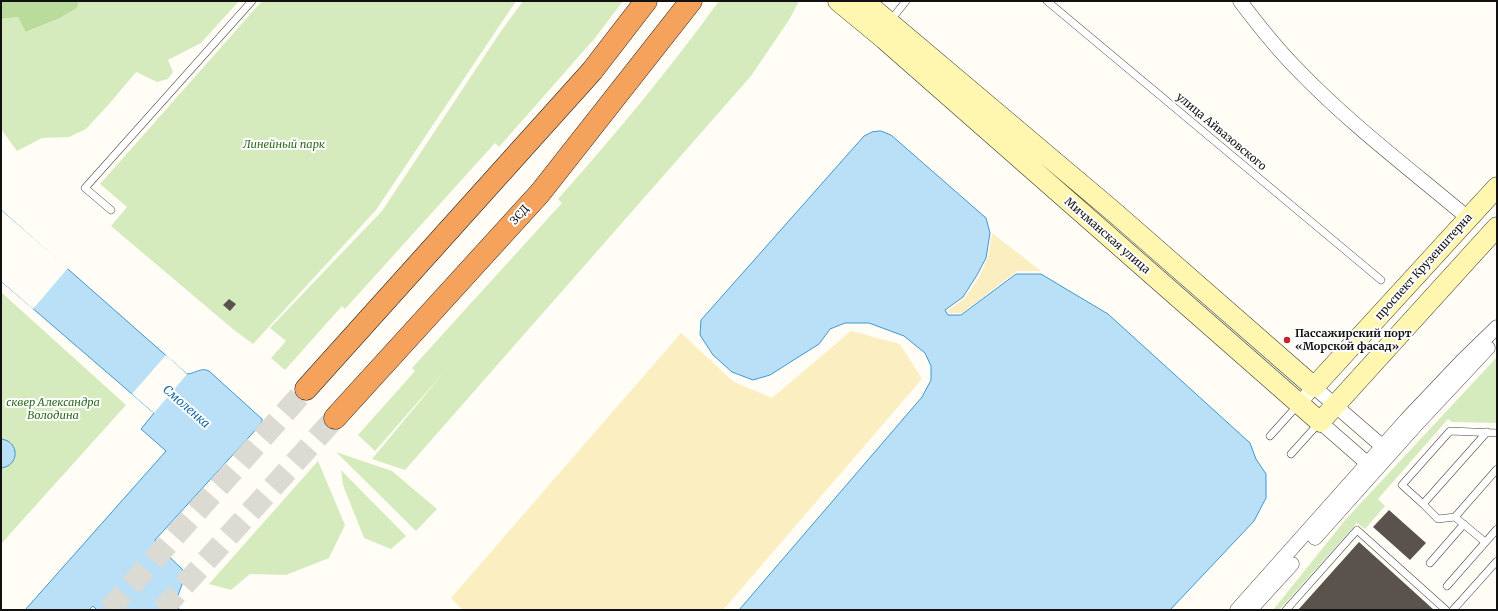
<!DOCTYPE html>
<html>
<head>
<meta charset="utf-8">
<style>
	body { margin:0 }
	#map { position:relative; width:1498px; height:611px; overflow:hidden; background:#fffdf5; font-family:Merriweather,serif }
	canvas { display:block }
	.frame { position:absolute; inset:0; border:2px solid #111; pointer-events:none }
</style>
</head>
<body>
<div id="map">
<canvas width="1498" height="611"></canvas>
<div class="frame"></div>
</div>
<script>
const ctx = document.querySelector('canvas').getContext('2d');
ctx.lineJoin = 'round';
function paint(path, color) { ctx.fillStyle = color; ctx.fill(path, 'evenodd'); }
function trace(path, color, width, dash) { ctx.strokeStyle = color; ctx.lineWidth = width; ctx.lineCap = dash ? 'butt' : 'round'; ctx.setLineDash(dash || []); ctx.stroke(path); }
function write(font, color, halo, rows, align = 'center') {
  ctx.font = font + ' Merriweather,serif'; ctx.lineWidth = 4; ctx.setLineDash([]); ctx.textBaseline = 'middle'; ctx.strokeStyle = halo; ctx.fillStyle = color; for (const [text, x, y, turn = 0] of rows) {
    ctx.save(); ctx.translate(x, y); ctx.rotate((+turn || 0) * Math.PI / 180); ctx.textAlign = isNaN(turn) ? turn : align; if (halo) ctx.strokeText(text, 0, 0); ctx.fillText(text, 0, 0); ctx.restore();
  }
}
const green = new Path2D(`
	M79 1H239L201 43 168 60 173 72 168 79 157 82 136 72 110 103 86 129 69 137 42 138 17 151 1 129V19L18 17 27 32 58 19 77 8Z
	M262 1H516L376 210 253 344 234 330 111 226 127 207 100 184Z
	M523 1H623L595 38 499 147 495 143 345 309 342 306 285 370 271 358 286 341 270 328 382 211 499 34Z
	M719 1H799L789 20 751 76 405 470 372 459 445 371 375 451 358 435 415 371 412 368 562 203 558 199C615 135 669 70 719 1Z
	M1 292 126 405 1 544Z
	M1497 357V423L1452 422 1448 419 1378 499 1385 506 1365 529 1357 523 1279 610H1273L1346 519Z
	M336 452 392 471 437 509 416 531Z
	M318 461 345 525 329 558 286 575 250 574 231 590 209 584Z
	M341 470 406 536 391 549 364 538 343 485Z`);
const forest = new Path2D(`
	M1 1H79L77 8 58 19 26 32 18 17 1 19Z`);
const sand = new Path2D(`
	M992 233 1041 271H1017L962 313H949L948 310 964 299 979 277 988 257Z
	M851 331 900 344 922 379 723 610H463L451 598 681 333 734 382 772 398Z`);
const water = new Path2D(`
	M881 131 891 135 986 218 990 233 986 258 977 275 963 297 945 310 948 315H961L1016 274H1041L1108 314 1250 443 1256 459 1266 474V498L1254 521 1170 610H739L922 397 931 380V366L925 353 904 336 869 323H845L830 329 819 344 770 375 753 380 732 372 713 355 700 335 701 320 864 136 872 132Z
	M1 210 187 374C197 373 201 367 209 371L262 419V422L260 425 155 540 156 544 183 570 185 576 177 598 179 610H97L93 606 89 610H25L166 451 141 429 154 413 1 281Z
	M1 439C20 441 20 466 1 468Z`);
const pier = new Path2D(`
	M1 210 68 268 33 309 1 281Z
	M166 355 187 374 154 413 132 394Z`);
const building = new Path2D(`
	M229 299 236 304 230 311 223 305Z
	M1389 510 1426 543 1410 560 1373 527Z
	M1359 542 1434 610H1298Z`);
const motorwayTunnel = new Path2D(`
	M109 610 306 389
	M162 610 335 418`);
const service = new Path2D(`
	M1047 1 1381 280
	M890 21 906 1
	M111 210 85 188 252 1
	M1487 432 1423 504 1438 519 1455 517 1497 469
	M1270 436 1298 405
	M1291 454 1319 423
	M1423 504 1402 485 1450 431 1497 433
	M1455 517 1485 542
	M1430 563 1464 524
	M1447 586 1497 529
	M1286 610 1357 530 1446 610
	M1453 610 1497 561`);
const minor = new Path2D(`
	M1240 1C1258 25 1277 49 1299 71 1350 124 1411 170 1468 218
	M1299 404 1314 387 1390 453
	M1320 422 1375 470
	M1315 538 1415 426 1488 348
	M1237 610 1407 419 1462 361 1497 327
	M1250 610 1292 564`);
const secondary = new Path2D(`
	M838 1 884 39 1320 422 1497 227
	M864 1 1114 212 1314 387 1497 187`);
const motorway = new Path2D(`
	M306 389 592 71 646 1
	M335 418 540 193 691 1`);
const markers = [
	[1287,340,4,"#c4262e"]
];
const streetNames = [
	["улица Айвазовского",1221,132,40],
	["ЗСД",520,215,-48],
	["Мичманская улица",1107,236,41],
	["проспект Крузенштерна",1424,267,-48]
];
const parkNames = [
	["Линейный парк",284,145],
	["сквер Александра",53,403],
	["Володина",53,416]
];
const poiNames = [
	["Пассажирский порт",1295,334],
	["«Морской фасад»",1295,347]
];
const waterNames = [
	["Смоленка",186,407,41]
];
paint(green, '#d5ebbd');
paint(forest, '#b9dc9c');
paint(sand, '#fbeec1');
paint(water, '#b9e0f7');
trace(water, '#3f96cf', 1);
paint(pier, '#fffdf5');
paint(building, '#5a524d');
trace(motorwayTunnel, '#dbdad3', 22, [22, 11]);
trace(service, '#444', 8);
trace(minor, '#444', 15);
trace(secondary, '#333', 21);
trace(motorway, '#222', 23);
trace(service, '#fff', 7);
trace(minor, '#fff', 14);
trace(secondary, '#fff6b0', 20);
trace(motorway, '#f5a25d', 22);
for (const [x, y, r, color] of markers) { const dot = new Path2D(); dot.arc(x, y, r, 0, 2 * Math.PI); ctx.fillStyle = color; ctx.fill(dot); trace(dot, '#fff', 1.5); }
write('11px', '#111', '#fff', streetNames);
write('italic 11px', '#2f6b1f', '#fff', parkNames);
write('bold 11px', '#111', '#fff', poiNames, 'left');
write('italic 12px', '#1768a6', '#fff', waterNames);
</script>
</body>
</html>
